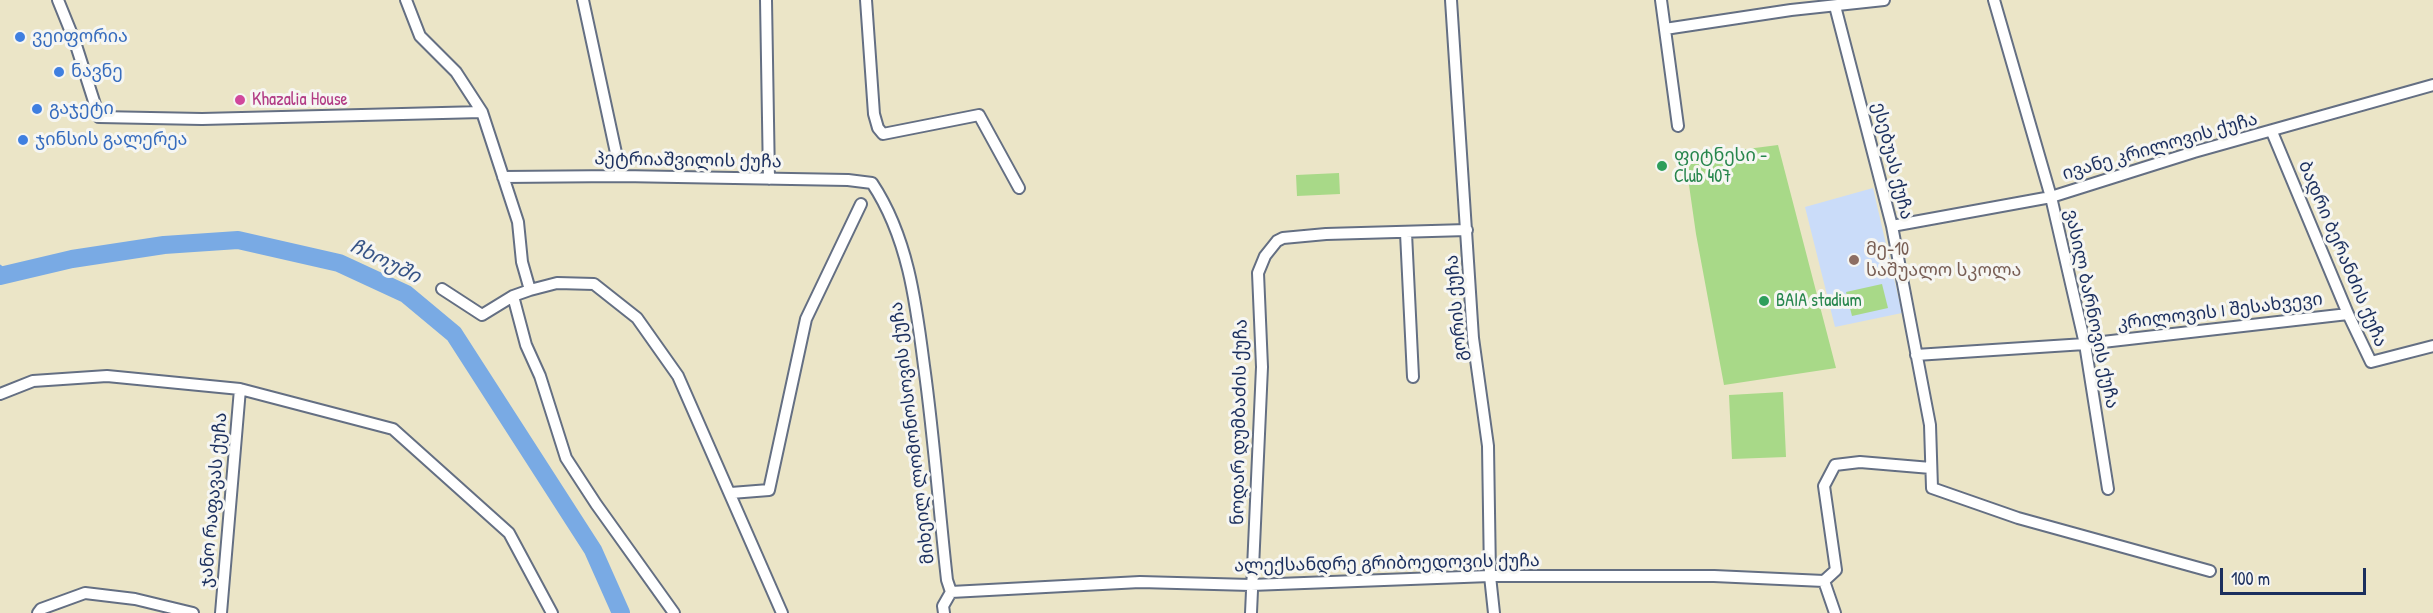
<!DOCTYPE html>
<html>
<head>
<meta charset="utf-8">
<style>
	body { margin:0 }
	#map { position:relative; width:2433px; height:613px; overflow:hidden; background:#ebe5c7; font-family:"Patrick Hand",sans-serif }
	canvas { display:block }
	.scale { position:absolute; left:2220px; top:568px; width:146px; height:27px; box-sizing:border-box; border:3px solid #1b2f5e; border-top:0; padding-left:8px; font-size:18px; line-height:21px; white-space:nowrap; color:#1b2f5e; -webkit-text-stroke:4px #f6f6f2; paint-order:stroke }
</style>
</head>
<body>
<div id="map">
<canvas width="2433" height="613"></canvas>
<div class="scale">100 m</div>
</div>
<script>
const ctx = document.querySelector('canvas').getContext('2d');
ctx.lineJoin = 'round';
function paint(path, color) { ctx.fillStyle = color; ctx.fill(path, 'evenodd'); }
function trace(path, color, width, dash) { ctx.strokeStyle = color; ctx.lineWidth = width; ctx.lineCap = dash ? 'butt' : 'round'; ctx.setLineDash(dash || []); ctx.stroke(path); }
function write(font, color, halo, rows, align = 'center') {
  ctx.font = font + ' "Patrick Hand","Noto Sans Georgian",sans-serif'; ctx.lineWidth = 6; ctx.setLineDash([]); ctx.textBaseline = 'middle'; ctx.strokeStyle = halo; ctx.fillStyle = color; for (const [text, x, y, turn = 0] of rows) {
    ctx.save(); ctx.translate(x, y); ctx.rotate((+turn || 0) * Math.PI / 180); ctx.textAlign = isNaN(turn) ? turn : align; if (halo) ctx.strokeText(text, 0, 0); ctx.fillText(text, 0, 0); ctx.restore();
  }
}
const built = new Path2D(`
	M1873 188 1902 313 1835 327 1805 207Z`);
const green = new Path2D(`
	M1778 145 1836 368 1724 385 1696 234 1685 157Z
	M1339 173 1340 194 1297 196 1296 175Z
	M1882 284 1888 308 1852 316 1846 292Z
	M1783 392 1786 457 1732 459 1729 395Z`);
const stream = new Path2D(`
	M0 266 9 274`);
const river = new Path2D(`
	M0 276 72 259 164 245 238 240 339 263 406 294 454 334 593 550 621 613`);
const street = new Path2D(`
	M58 0 75 42 99 117 202 119 482 112
	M406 0 420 36 456 72 482 112 518 222 522 262 530 290 557 283 594 284 637 318 678 376 782 613
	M583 0 621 176
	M766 0 769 179
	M866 0 874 114 878 128 883 134 979 115 1019 188
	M1451 0 1473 338 1488 446 1490 576 1494 613
	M1661 0 1678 126
	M1994 0 2051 197 2085 344 2108 489
	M1835 6 1892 226 1930 425 1932 488 2018 518 2210 571
	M1665 29 1791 10 1884 0
	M2272 132 2348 314 2371 362 2433 346
	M503 177 621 176 848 180 872 183C908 237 916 303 924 366 934 437 939 509 947 580L951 592 943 606 944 613
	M1892 226 2051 197 2194 152 2433 85
	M1406 233 1413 377
	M442 289 482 315 513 296
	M530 290 513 296 526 345 540 376 566 458 596 504 674 613
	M1916 355 2085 344 2348 314
	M0 394 33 381 107 376 240 389 393 429 509 533 552 613
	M731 493 769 490 806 319 861 204
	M1824 581 1836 570 1824 486 1835 465 1860 462 1931 468
	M1824 581 1835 613
	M951 592 1140 582 1251 585 1490 576H1714L1824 581
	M38 613 41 609 85 593 135 599 193 613
	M221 613 240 389
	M1251 613 1262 367 1258 273 1265 256 1277 241 1283 238 1326 234 1467 230`);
const markers = [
	[20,37,6,"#3f7fe0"],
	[59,72,6,"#3f7fe0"],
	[240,100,6,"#d1479c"],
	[37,109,6,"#3f7fe0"],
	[23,140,6,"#3f7fe0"],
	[1662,166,6,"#2e9e5b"],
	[1854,260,6,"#8d6e63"],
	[1764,301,6,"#2e9e5b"]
];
const shopNames = [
	["ვეიფორია",32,37],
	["ნავნე",71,72],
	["გაჯეტი",49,109],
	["ჯინსის გალერეა",35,140]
];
const hotelNames = [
	["Khazalia House",252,100]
];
const streetNames = [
	["ივანე კრილოვის ქუჩა",2160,147,-16],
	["პეტრიაშვილის ქუჩა",688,161,1],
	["ესებუას ქუჩა",1892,161,76],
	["ბადრი ბერანძის ქუჩა",2342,254,67],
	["გორის ქუჩა",1457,308,-95],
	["ვასილ ბარნოვის ქუჩა",2091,309,78],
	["კრილოვის I შესახვევი",2220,312,-7],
	["ნოდარ დუმბაძის ქუჩა",1240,422,-89],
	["მიხეილ ლომონოსოვის ქუჩა",913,433,-97],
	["ჯანო რაფავას ქუჩა",214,500,-85],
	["ალექსანდრე გრიბოედოვის ქუჩა",1387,564,-1]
];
const leisureNames = [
	["ფიტნესი -",1674,156],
	["Club 407",1674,177],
	["BAIA stadium",1776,301]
];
const educationNames = [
	["მე-10",1866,250],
	["საშუალო სკოლა",1866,271]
];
const waterNames = [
	["ჩხოუში",385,262,26]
];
paint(built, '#cadcf9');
paint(green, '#a8d988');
trace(stream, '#79aae4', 3);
trace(river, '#79aae4', 18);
trace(street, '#646f83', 14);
trace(street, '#fff', 10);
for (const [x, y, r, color] of markers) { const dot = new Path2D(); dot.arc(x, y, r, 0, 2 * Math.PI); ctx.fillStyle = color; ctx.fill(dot); trace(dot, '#f6f6f2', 2); }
write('18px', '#366cbe', '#f6f6f2', shopNames, 'left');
write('18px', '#b23c85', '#f6f6f2', hotelNames, 'left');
write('18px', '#1b2f5e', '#f6f6f2', streetNames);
write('18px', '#27864d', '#f6f6f2', leisureNames, 'left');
write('18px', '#785e54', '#f6f6f2', educationNames, 'left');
write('italic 20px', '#375486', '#f6f6f2', waterNames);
</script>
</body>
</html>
